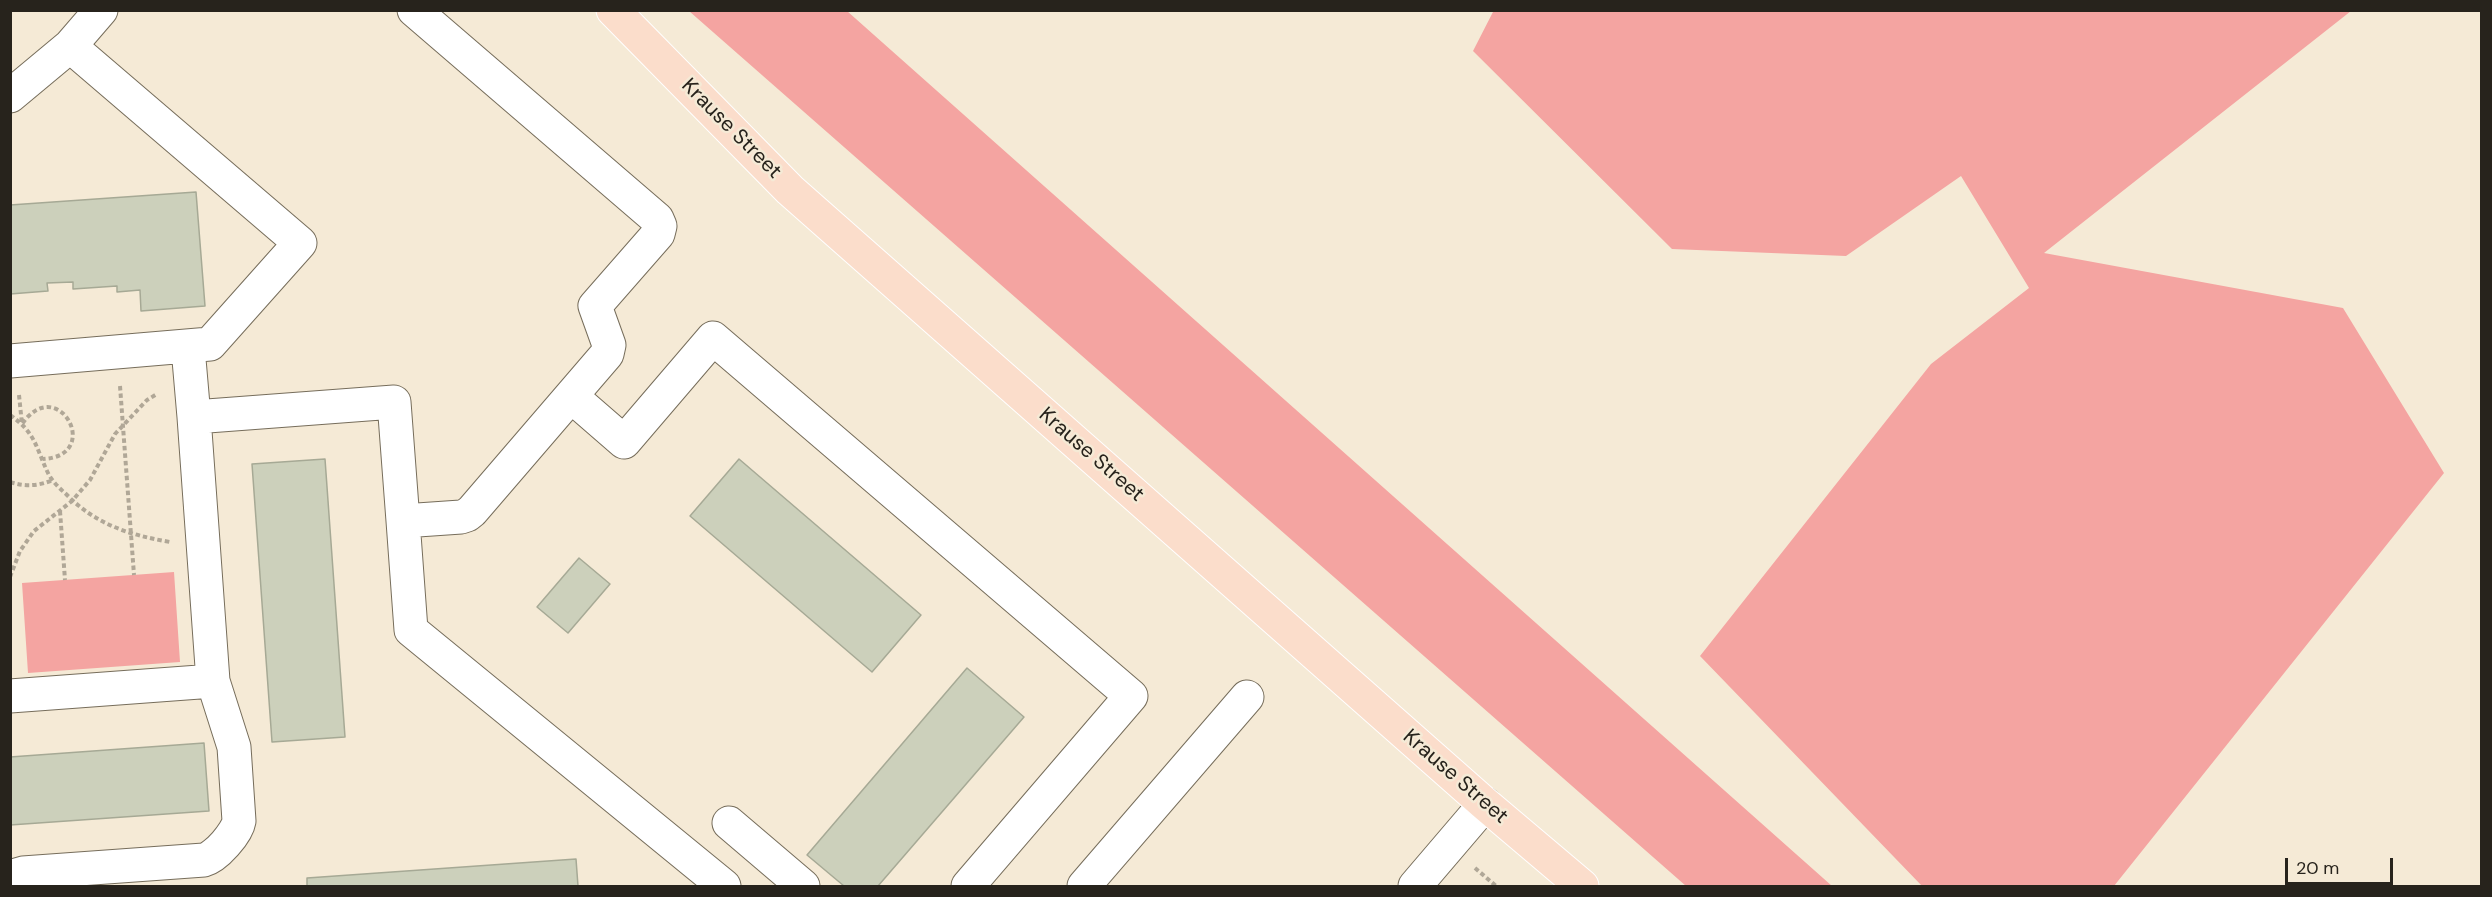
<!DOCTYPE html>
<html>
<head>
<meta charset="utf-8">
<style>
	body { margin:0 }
	#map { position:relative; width:2492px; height:897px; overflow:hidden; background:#f5ead6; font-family:"DM Sans",sans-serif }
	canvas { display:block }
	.frame { position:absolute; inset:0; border:12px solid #27231c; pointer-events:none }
	.scale { position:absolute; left:2285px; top:858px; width:108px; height:27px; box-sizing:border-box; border:3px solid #27231c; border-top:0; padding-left:8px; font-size:18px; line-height:21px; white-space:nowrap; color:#27231c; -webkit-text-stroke:4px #f5ead6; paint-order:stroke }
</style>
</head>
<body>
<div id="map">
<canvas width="2492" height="897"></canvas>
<div class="frame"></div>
<div class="scale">20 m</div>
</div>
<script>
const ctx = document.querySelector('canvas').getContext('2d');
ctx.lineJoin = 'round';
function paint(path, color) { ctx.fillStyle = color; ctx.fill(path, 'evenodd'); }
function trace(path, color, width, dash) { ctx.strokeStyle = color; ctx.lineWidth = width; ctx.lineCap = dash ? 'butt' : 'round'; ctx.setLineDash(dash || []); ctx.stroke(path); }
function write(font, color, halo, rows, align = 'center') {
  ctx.font = font + ' "DM Sans",sans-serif'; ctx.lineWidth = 5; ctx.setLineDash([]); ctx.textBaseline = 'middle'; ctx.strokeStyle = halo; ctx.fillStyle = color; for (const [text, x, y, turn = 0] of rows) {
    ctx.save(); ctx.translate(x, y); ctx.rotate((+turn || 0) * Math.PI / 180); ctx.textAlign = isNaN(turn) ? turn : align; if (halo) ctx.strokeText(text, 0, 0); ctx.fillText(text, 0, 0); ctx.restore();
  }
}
const green = new Path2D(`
	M1494 10 2351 11 2044 253 2343 308 2444 473 2114 886H1922L1700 656 1931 364 2029 288 1961 176 1846 256 1672 249 1473 51Z
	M689 11H847L1832 886H1686Z
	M174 572 180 662 28 673 22 583Z`);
const building = new Path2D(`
	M196 192 205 306 141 311 140 290 117 292V286L73 289V282L47 283 48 291 10 294V205Z
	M325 459 345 737 272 742 252 464Z
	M739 459 921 615 872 672 690 516Z
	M579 558 610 584 568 633 537 607Z
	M967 668 1024 717 878 886H844L807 855Z
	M204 743 209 811 10 825V757Z
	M576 859 578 886H307V878Z`);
const path = new Path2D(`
	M120 386 134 575
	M19 395 22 424C58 372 104 456 43 459
	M10 415C36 433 36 448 48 473 52 481 59 488 66 494 95 524 129 535 170 542
	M10 482C26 487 38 486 53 480
	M60 511 65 580
	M10 577 20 551 34 531 72 501 90 480 115 434 147 400 157 394
	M1475 868 1496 886`);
const minor = new Path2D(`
	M10 96 70 46 101 10
	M188 348 194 417
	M10 361 210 344 300 243 70 46
	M571 396 624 442 713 338 1131 696 968 886
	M403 521 411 630 724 886
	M10 696 213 681 194 417 394 402 403 521 461 517 467 515 472 511 607 354 609 345 595 306 658 234 660 226 657 219 414 10
	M729 823 803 886
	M10 880 16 875 23 873 204 860C216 857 237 833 239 821L234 747 213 681
	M1084 886 1247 697
	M1415 886 1485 804`);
const major = new Path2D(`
	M613 10 790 190 1485 804 1582 886`);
const streetNames = [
	["Krause Street",731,129,45],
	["Krause Street",1091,455,41],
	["Krause Street",1455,777,41]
];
paint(green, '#f4a4a1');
paint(building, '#ccd0bb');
trace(building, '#a6a995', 1.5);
trace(minor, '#766d5b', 35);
trace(major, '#fff', 35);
trace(path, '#b0a797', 4, [4.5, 3]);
trace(minor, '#fff', 33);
trace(major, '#fbddcb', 33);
write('21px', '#27231c', '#f5ead6', streetNames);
</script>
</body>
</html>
